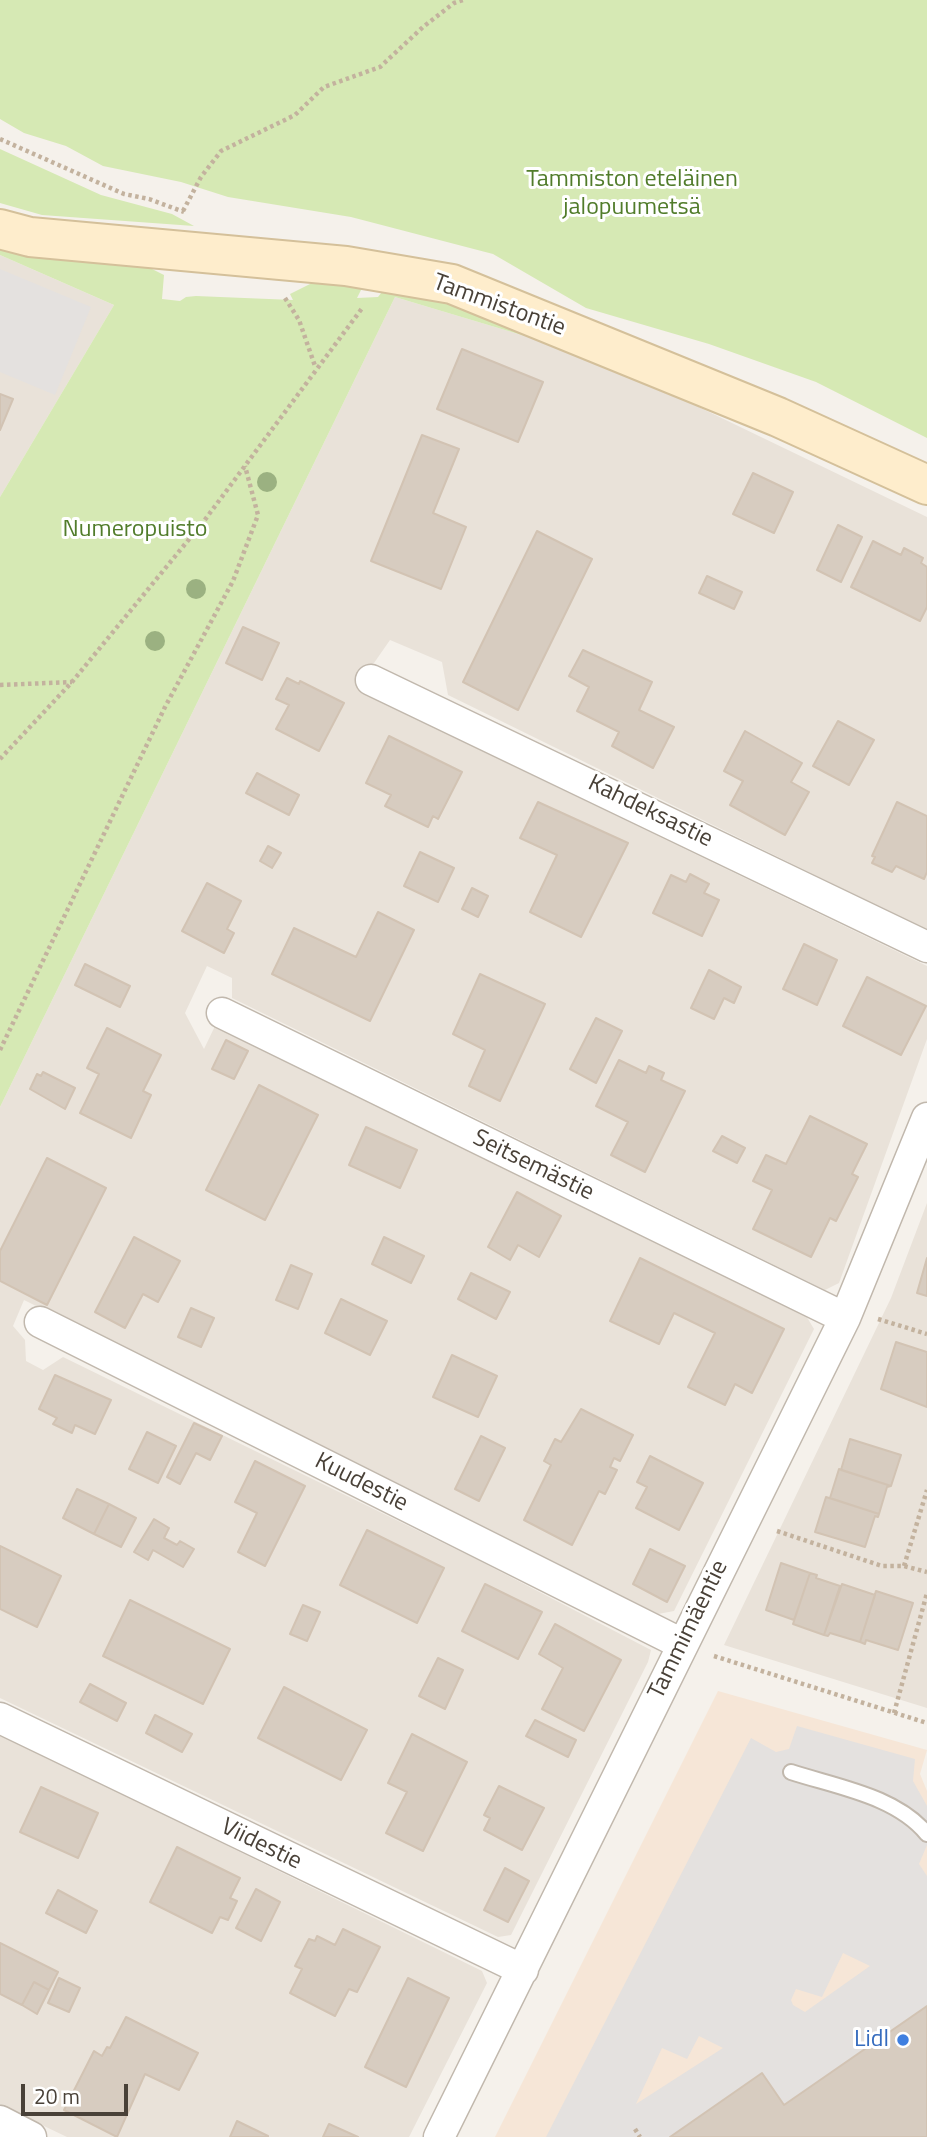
<!DOCTYPE html>
<html>
<head>
<meta charset="utf-8">
<style>
	body { margin:0 }
	#map { position:relative; width:927px; height:2137px; overflow:hidden; background:#f5f1eb; font-family:"Titillium Web",sans-serif }
	canvas { display:block }
	.scale { position:absolute; left:21px; top:2084px; width:107px; height:32px; box-sizing:border-box; border:4px solid #494138; border-top:0; padding-left:9px; font-size:21px; line-height:24px; white-space:nowrap; color:#494138; -webkit-text-stroke:5px #fff; paint-order:stroke }
</style>
</head>
<body>
<div id="map">
<canvas width="927" height="2137"></canvas>
<div class="scale">20 m</div>
</div>
<script>
const ctx = document.querySelector('canvas').getContext('2d');
ctx.lineJoin = 'round';
function paint(path, color) { ctx.fillStyle = color; ctx.fill(path, 'evenodd'); }
function trace(path, color, width, dash) { ctx.strokeStyle = color; ctx.lineWidth = width; ctx.lineCap = dash ? 'butt' : 'round'; ctx.setLineDash(dash || []); ctx.stroke(path); }
function write(font, color, halo, rows, align = 'center') {
  ctx.font = font + ' "Titillium Web",sans-serif'; ctx.lineWidth = 6; ctx.setLineDash([]); ctx.textBaseline = 'middle'; ctx.strokeStyle = halo; ctx.fillStyle = color; for (const [text, x, y, turn = 0] of rows) {
    ctx.save(); ctx.translate(x, y); ctx.rotate((+turn || 0) * Math.PI / 180); ctx.textAlign = isNaN(turn) ? turn : align; if (halo) ctx.strokeText(text, 0, 0); ctx.fillText(text, 0, 0); ctx.restore();
  }
}
const residential = new Path2D(`
	M0 255 114 305 0 497Z
	M395 297 545 342 678 397 927 517V930L448 695 442 662 390 640 374 663 357 671 361 688 515 767 927 966V1039L839 1283 825 1290 232 998V978L207 966 185 1013 204 1049 215 1026 240 1035 805 1314 814 1329 674 1611 658 1614 24 1300 13 1326 25 1340 26 1361 43 1370 63 1357 476 1559 651 1650 648 1662 511 1935 498 1937 0 1698V1107Z
	M927 1203V1708L724 1645 891 1298Z
	M0 1734 482 1971 487 1983 409 2137H67L0 2105Z`);
const commercial = new Path2D(`
	M718 1691 927 1750 920 1774 927 1791V2137H495Z`);
const green = new Path2D(`
	M0 0H927V438L816 382 709 344 586 308 493 254 351 217 228 197 181 182 103 166 66 146 24 133 0 119Z
	M0 149 101 195 172 214 194 226 42 215 0 203Z
	M0 242 148 267 164 275 162 299 180 301 186 297 196 296 293 300 290 294 324 277 366 280 357 298 378 297 385 288 394 285 540 330 545 342 395 297 0 1107V497L114 305 0 255Z`);
const parking = new Path2D(`
	M0 269 91 307 55 395 0 372Z
	M797 1726 915 1759 913 1781 927 1806V1845L919 1864 927 1876V2006L784 2105 762 2073 670 2137H546L751 1738 776 1752 789 1749ZM843 1953 870 1966 805 2012 793 2005 791 2000 796 1989 822 1997ZM699 2036 723 2048 636 2104 662 2048 687 2059Z`);
const building = new Path2D(`
	M462 349 543 382 518 442 437 409Z
	M0 394 13 399 0 430Z
	M422 435 459 449 433 513 466 527 441 589 371 561Z
	M753 473 793 492 774 533 733 514Z
	M838 525 862 537 841 582 817 570Z
	M537 531 592 559 518 710 463 682Z
	M873 541 901 555 904 548 923 558 921 563 927 567V607L920 621 851 587Z
	M707 576 742 592 734 609 699 593Z
	M243 627 279 643 262 680 226 663Z
	M583 650 652 682 639 710 674 727 653 768 612 746 619 732 577 711 589 687 569 676Z
	M287 678 299 684 300 681 344 703 319 751 276 729 289 705 276 699Z
	M838 721 874 740 849 785 813 766Z
	M745 731 802 763 791 782 809 792 785 835 730 805 743 781 724 771Z
	M389 736 462 772 438 819 433 816 428 827 385 806 391 795 366 783Z
	M257 773 299 795 289 815 246 793Z
	M538 802 628 843 581 937 530 912 557 855 520 838Z
	M897 802 927 816V872L924 879 896 866 892 872 872 863 875 857 872 856Z
	M268 846 281 853 272 868 260 861Z
	M420 852 454 868 438 902 404 886Z
	M690 874 709 884 704 893 719 900 702 936 653 913 671 875 686 882Z
	M207 883 241 901 227 929 234 933 224 953 182 931Z
	M472 888 488 896 478 917 462 909Z
	M378 912 414 930 370 1021 272 974 294 928 356 957Z
	M804 944 837 960 817 1005 783 989Z
	M85 964 130 986 120 1007 75 985Z
	M709 970 741 987 734 1003 724 998 714 1019 691 1008Z
	M480 974 545 1004 500 1101 469 1086 485 1050 453 1034Z
	M867 977 926 1006 901 1055 843 1026Z
	M596 1018 622 1031 596 1083 570 1069Z
	M107 1028 161 1055 143 1091 151 1095 131 1138 80 1113 99 1074 87 1068Z
	M226 1040 248 1051 234 1079 212 1069Z
	M619 1060 646 1073 649 1066 664 1073 661 1080 685 1091 645 1172 611 1155 628 1122 596 1106Z
	M43 1072 75 1088 65 1109 30 1089 37 1074 41 1076Z
	M259 1085 318 1115 265 1220 206 1190Z
	M810 1116 867 1144 852 1174 858 1177 836 1221 830 1218 811 1257 753 1229 772 1190 753 1181 766 1155 786 1164Z
	M366 1127 417 1150 400 1188 349 1165Z
	M722 1136 745 1148 737 1163 713 1151Z
	M47 1158 106 1188 47 1305 0 1281V1251Z
	M517 1192 561 1216 539 1257 518 1245 510 1260 488 1247Z
	M134 1237 180 1261 158 1302 143 1294 125 1328 95 1312Z
	M384 1237 424 1256 411 1283 372 1264Z
	M640 1258 784 1329 752 1393 735 1384 725 1405 688 1387 715 1333 674 1313 659 1344 610 1321Z
	M927 1258V1296L917 1293Z
	M291 1265 312 1274 298 1309 276 1300Z
	M471 1273 510 1292 496 1319 458 1299Z
	M341 1299 387 1321 370 1355 325 1333Z
	M191 1308 214 1318 201 1347 178 1337Z
	M896 1342 927 1352V1407L881 1389Z
	M452 1355 497 1376 478 1417 433 1397Z
	M55 1375 111 1400 95 1434 75 1425 72 1433 53 1424 57 1418 39 1409Z
	M581 1409 633 1435 620 1461 614 1458 610 1467 617 1470 605 1494 599 1491 572 1545 524 1520 551 1465 544 1461 555 1439 561 1442Z
	M194 1423 222 1436 210 1460 196 1453 180 1484 167 1477Z
	M147 1432 176 1446 158 1483 129 1469Z
	M481 1436 505 1448 479 1501 455 1489Z
	M850 1439 901 1455 891 1486 841 1470Z
	M650 1456 703 1483 679 1530 636 1508 647 1487 637 1482Z
	M255 1461 305 1486 265 1566 238 1552 257 1513 235 1502Z
	M839 1469 891 1486 887 1487 879 1514 830 1498Z
	M77 1489 109 1504 94 1534 63 1518Z
	M826 1497 879 1514 878 1517 875 1516 865 1547 815 1532Z
	M109 1504 136 1518 121 1547 94 1534Z
	M154 1519 169 1528 164 1538 177 1545 180 1541 194 1549 183 1567 153 1550 148 1560 134 1552Z
	M367 1530 444 1568 417 1623 340 1585Z
	M0 1546 61 1576 37 1627 0 1609Z
	M650 1549 685 1566 667 1602 633 1584Z
	M781 1563 810 1573 794 1620 766 1610Z
	M810 1573 817 1575 816 1578 840 1586 824 1635 793 1624Z
	M485 1584 542 1612 518 1659 462 1631Z
	M842 1584 875 1595 860 1642 830 1633 828 1636 824 1635Z
	M876 1591 913 1603 898 1650 866 1640 865 1644 860 1642Z
	M130 1600 230 1649 203 1704 103 1656Z
	M303 1605 320 1612 307 1641 290 1634Z
	M555 1624 621 1660 584 1731 542 1709 563 1668 539 1654Z
	M438 1658 463 1670 445 1709 419 1696Z
	M90 1684 126 1703 117 1721 80 1702Z
	M284 1687 367 1730 341 1780 258 1738Z
	M155 1715 192 1734 182 1752 146 1733Z
	M535 1720 576 1740 568 1757 526 1736Z
	M412 1734 467 1762 423 1851 386 1833 407 1792 388 1783Z
	M499 1786 544 1808 522 1850 484 1830 490 1818 484 1815Z
	M41 1787 98 1813 78 1858 20 1832Z
	M177 1847 240 1878 230 1898 237 1901 228 1920 220 1917 212 1933 150 1902Z
	M505 1868 529 1881 508 1922 484 1910Z
	M256 1889 280 1902 261 1941 236 1928Z
	M58 1890 97 1911 86 1933 46 1913Z
	M343 1929 380 1947 357 1992 349 1989 335 2016 290 1993 302 1969 295 1966 309 1939 315 1941 317 1936 335 1945Z
	M0 1943 58 1972 49 1990 34 1982 22 2005 0 1994Z
	M59 1978 80 1988 69 2012 48 2003Z
	M408 1978 449 1998 406 2087 365 2067Z
	M34 1982 49 1990 37 2014 22 2005Z
	M927 2006V2137H670L762 2073 784 2105Z
	M126 2017 198 2053 179 2090 145 2074 117 2137 64 2110 94 2051 102 2056 107 2047 110 2048Z
	M237 2121 268 2136V2137H230Z
	M329 2124 358 2137H323Z`);
const path = new Path2D(`
	M0 139 124 194 149 199 184 212
	M183 211 201 177 221 151 295 115 324 87 380 67 423 27 454 3 463 0
	M285 298 299 320 315 366
	M0 685 72 682
	M0 759 72 682 204 521 363 307
	M0 1050 165 707 233 581 258 515 245 466
	M878 1319 927 1334
	M777 1531 882 1566H904L927 1572
	M904 1566 927 1490
	M714 1656 927 1723
	M894 1713 927 1593
	M635 2129 640 2137`);
const lane = new Path2D(`
	M791 1772C837 1787 896 1796 927 1834`);
const street = new Path2D(`
	M371 680 927 947
	M222 1013 845 1318
	M40 1322 682 1644
	M0 1718 523 1970
	M0 2121 31 2137
	M439 2137 845 1318 927 1118`);
const secondary = new Path2D(`
	M0 229 30 237 346 266 452 284 778 417 927 485`);
const trees = [
	[267,482],
	[196,589],
	[155,641]
];
const markers = [
	[903,2040,7,"#3f7fe0"]
];
const parkNames = [
	["Tammiston eteläinen",632,180],
	["jalopuumetsä",632,208],
	["Numeropuisto",135,530]
];
const streetNames = [
	["Tammistontie",499,306,20],
	["Kahdeksastie",650,812,26],
	["Seitsemästie",533,1166,26],
	["Kuudestie",361,1483,27],
	["Tammimäentie",689,1630,-64],
	["Viidestie",261,1845,26]
];
const shopNames = [
	["Lidl",889,2040]
];
paint(residential, '#e9e2d9');
paint(commercial, '#f6e6d7');
paint(green, '#d6e9b4');
paint(parking, '#e4e1df');
paint(building, '#d7ccc0');
trace(building, '#d2c3b3', 2);
trace(lane, '#c1b8ad', 18);
trace(street, '#c1b8ad', 33);
trace(secondary, '#d4c09a', 42);
trace(path, '#c3b29e', 4.5, [3.5, 3.5]);
trace(lane, '#fff', 14);
trace(street, '#fff', 30);
trace(secondary, '#feedcc', 38);
ctx.fillStyle = '#9bb181';
for (const [x, y] of trees) { ctx.beginPath(); ctx.arc(x, y, 10, 0, 2 * Math.PI); ctx.fill(); }
for (const [x, y, r, color] of markers) { const dot = new Path2D(); dot.arc(x, y, r, 0, 2 * Math.PI); ctx.fillStyle = color; ctx.fill(dot); trace(dot, '#fff', 2.5); }
write('24px', '#517c2b', '#fff', parkNames);
write('24px', '#494138', '#fff', streetNames);
write('24px', '#366cbe', '#fff', shopNames, 'right');
</script>
</body>
</html>
